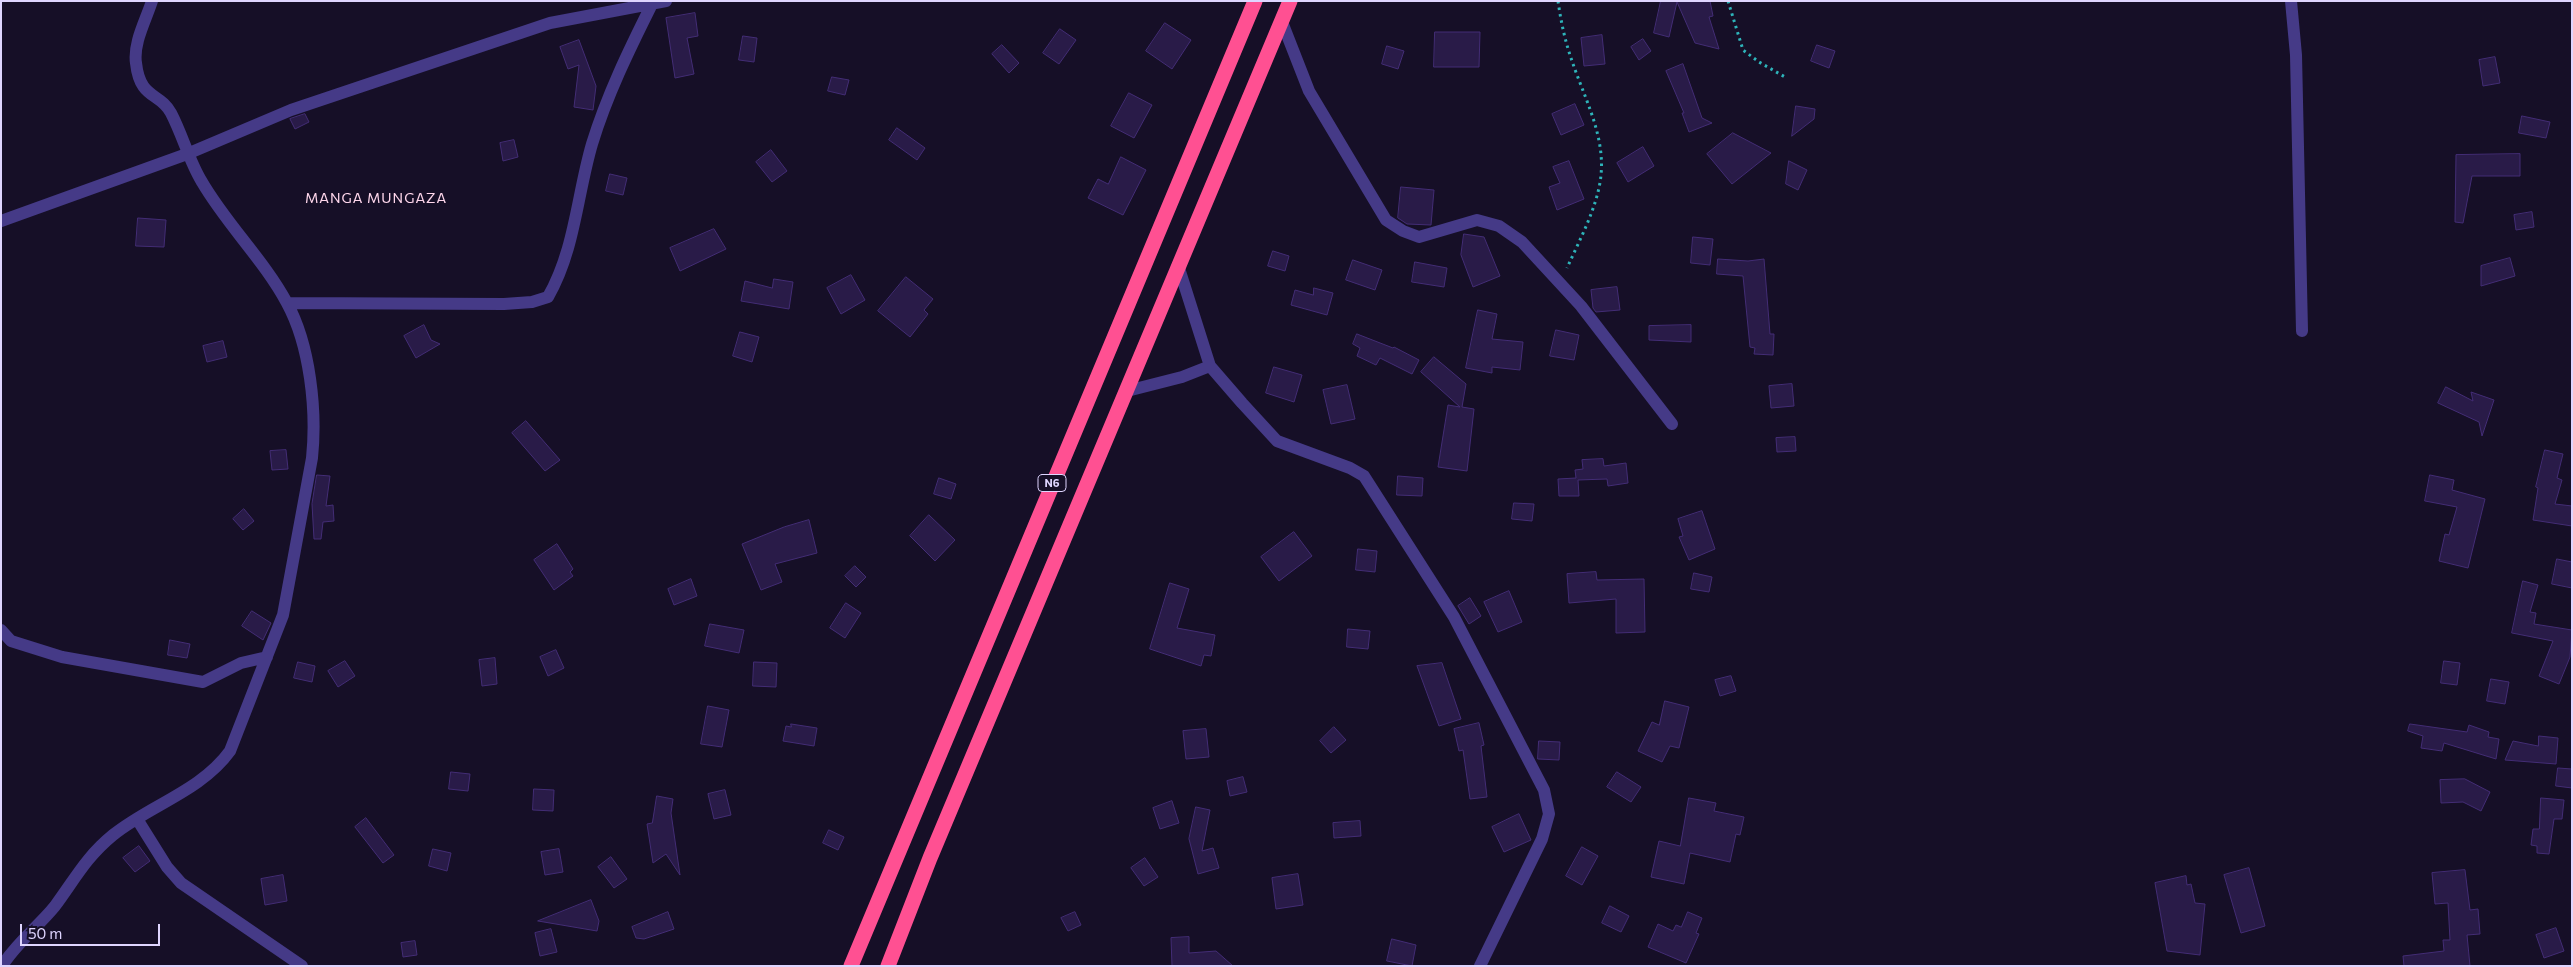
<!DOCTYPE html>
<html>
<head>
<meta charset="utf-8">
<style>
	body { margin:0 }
	#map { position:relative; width:2573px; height:967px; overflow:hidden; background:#160f27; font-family:Commissioner,sans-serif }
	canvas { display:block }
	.frame { position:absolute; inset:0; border:2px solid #dfd5ff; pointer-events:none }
	.scale { position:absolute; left:20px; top:924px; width:140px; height:22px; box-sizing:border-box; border:2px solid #dfd5ff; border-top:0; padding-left:6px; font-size:15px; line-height:18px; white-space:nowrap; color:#dfd5ff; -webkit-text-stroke:4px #160f27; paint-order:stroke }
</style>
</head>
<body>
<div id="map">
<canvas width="2573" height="967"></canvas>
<div class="frame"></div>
<div class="scale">50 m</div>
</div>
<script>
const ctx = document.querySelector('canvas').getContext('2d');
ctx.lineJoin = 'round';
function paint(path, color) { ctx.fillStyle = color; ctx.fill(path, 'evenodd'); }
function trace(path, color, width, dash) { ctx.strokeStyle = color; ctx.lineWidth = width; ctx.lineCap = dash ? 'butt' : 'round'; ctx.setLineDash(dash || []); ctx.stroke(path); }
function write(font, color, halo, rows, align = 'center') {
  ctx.font = font + ' Commissioner,sans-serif'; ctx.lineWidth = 5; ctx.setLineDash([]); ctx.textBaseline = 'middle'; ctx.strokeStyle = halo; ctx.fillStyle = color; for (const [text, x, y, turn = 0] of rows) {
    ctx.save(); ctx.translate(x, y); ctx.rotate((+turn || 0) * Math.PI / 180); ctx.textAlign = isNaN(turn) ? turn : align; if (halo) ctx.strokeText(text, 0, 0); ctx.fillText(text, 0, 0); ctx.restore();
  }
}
const building = new Path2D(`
	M1661 1H1710L1713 16 1709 17 1719 49 1695 43 1677 2 1669 37 1654 33Z
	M695 13 698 36 687 38 694 74 675 78 666 18Z
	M1165 23 1191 40 1172 69 1146 51Z
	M1060 29 1076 40 1059 64 1043 53Z
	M1435 32H1480L1479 67H1434Z
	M1602 35 1605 64 1584 66 1581 38Z
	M743 36 757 38 754 62 739 60Z
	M1643 39 1651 51 1639 60 1631 47Z
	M579 40 596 86 593 110 574 107 579 65 568 69 560 47Z
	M1002 45 1019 63 1009 73 992 54Z
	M1817 45 1835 51 1829 68 1811 61Z
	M1387 46 1404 51 1398 69 1382 64Z
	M2495 57 2500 83 2483 86 2479 60Z
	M1683 64 1702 118 1712 123 1689 132 1682 113H1684L1666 71Z
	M832 77 849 80 845 95 828 91Z
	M1129 93 1152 105 1134 138 1111 126Z
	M1575 104 1584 125 1561 135 1552 114Z
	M1796 106 1815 109 1814 119 1792 136Z
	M305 114 309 122 295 129 290 119Z
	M2522 116 2550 122 2546 138 2519 133Z
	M897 128 925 148 917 160 889 140Z
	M1733 133 1771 153 1732 184 1707 154Z
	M514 140 518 157 503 161 500 143Z
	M1643 147 1654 166 1628 182 1617 163Z
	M771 150 787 171 772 182 756 162Z
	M2520 154V176H2472L2463 223 2455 222 2456 155Z
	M1121 157 1146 170 1123 215 1088 198 1098 179 1108 184Z
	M1569 161 1584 199 1557 210 1549 187 1560 183 1553 167Z
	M1789 161 1807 170 1798 190 1786 184Z
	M610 174 627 178 623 195 606 191Z
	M1401 187 1434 190 1431 225 1407 224 1398 218Z
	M2532 212 2534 227 2516 230 2514 215Z
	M138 218 166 220 164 247 136 246Z
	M714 229 726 249 680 271 670 248Z
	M1464 234 1484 237 1500 276 1473 287 1461 255Z
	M1693 237 1713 239 1710 265 1691 263Z
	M1273 251 1289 256 1285 271 1268 266Z
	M2510 258 2515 276 2481 286V266Z
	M1718 259 1748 261 1764 259 1770 334H1774L1773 355 1754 354 1755 348 1750 347 1743 276 1717 274Z
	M1353 260 1382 270 1375 290 1346 280Z
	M1415 262 1447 268 1444 287 1412 282Z
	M851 275 865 300 841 314 827 288Z
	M906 277 933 299 924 310 928 314 910 337 878 311Z
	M774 279 793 282 789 309 741 301 745 281 772 288Z
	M1617 287 1620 310 1596 312 1593 308 1591 290Z
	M1314 288 1333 293 1327 315 1291 305 1295 290 1313 295Z
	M1478 310 1497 314 1492 339 1523 342 1520 370 1492 367V373L1466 368Z
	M424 325 431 340 440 344 416 358 404 336Z
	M1691 325V342L1649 340V326Z
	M1556 330 1579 335 1574 360 1550 356Z
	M740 332 759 337 752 362 733 356Z
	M1357 334 1393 348 1394 347 1419 360 1412 374 1380 358 1376 365 1357 356 1360 348 1353 344Z
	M223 341 227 357 207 362 203 346Z
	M1434 357 1466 384 1462 407 1474 409 1467 471 1438 467 1448 405 1460 407 1421 372Z
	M1274 367 1302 375 1294 402 1266 393Z
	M1792 384 1794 406 1771 408 1769 386Z
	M1347 385 1355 419 1331 424 1323 390Z
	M2446 387 2473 401 2471 392 2494 400 2482 436 2479 422 2438 403Z
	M526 421 560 460 545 471 512 433Z
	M1795 437 1796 451 1777 452 1776 438Z
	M286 450 288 469 272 470 270 451Z
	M2545 450 2563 454 2557 478 2562 480 2555 504 2572 506V526L2533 520 2538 488 2536 487Z
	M1603 459 1604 466 1626 463 1628 483 1608 486 1607 479 1578 480 1579 496H1559L1558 479 1576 478 1575 470 1583 469 1582 460Z
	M317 475 330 476 326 506 333 505 334 521 323 522 321 539H314L312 504Z
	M2430 475 2454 480 2452 490 2485 499 2468 568 2439 561 2445 534 2449 535 2457 507 2425 501Z
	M1398 476 1423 478 1422 496 1397 495Z
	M939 478 956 484 951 499 934 494Z
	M1514 503 1534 504 1532 521 1512 519Z
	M244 509 254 521 243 530 233 519Z
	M1702 511 1715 549 1689 560 1679 537 1683 536 1678 519Z
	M929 515 955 540 935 561 910 536Z
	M809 520 817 553 775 564 782 582 761 590 742 544 784 527Z
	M1294 532 1312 556 1279 581 1261 557Z
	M557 544 573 569 570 572 573 576 554 590 534 560Z
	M1358 549 1377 551 1375 572 1356 570Z
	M2557 559 2572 562V588L2552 584Z
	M855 566 866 577 856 587 845 576Z
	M1596 572 1597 580 1644 579 1645 632 1616 633V599L1569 603 1567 574Z
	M1694 573 1712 577 1709 592 1691 589Z
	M691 579 697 596 674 605 668 589Z
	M2523 581 2538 585 2530 612 2536 613 2534 624 2572 630 2570 657 2559 684 2539 676 2553 641 2512 633Z
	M1170 583 1189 589 1177 628 1215 635 1211 656 1204 655 1201 666 1150 649Z
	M1509 591 1522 622 1498 632 1484 602Z
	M1470 598 1481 616 1469 624 1458 606Z
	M846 603 861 613 845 638 830 628Z
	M252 611 271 623 263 640 242 626Z
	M710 624 744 630 739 653 705 646Z
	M1348 629 1370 631 1368 649 1347 647Z
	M170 640 190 644 187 658 168 655Z
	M556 650 564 668 548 676 540 657Z
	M495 658 497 684 482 686 479 660Z
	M345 661 355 676 338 687 328 671Z
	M2444 661 2460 663 2457 685 2441 683Z
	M298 662 315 666 312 682 294 678Z
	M754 662 777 663 776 687 753 686Z
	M1442 663 1461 719 1439 726 1417 666Z
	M1731 676 1736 691 1720 696 1715 680Z
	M2491 679 2509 682 2505 704 2487 701Z
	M1665 701 1689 707 1679 748 1670 746 1662 762 1638 751 1652 722 1659 725Z
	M708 706 729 710 722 747 701 744Z
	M1479 723 1484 745 1481 746 1487 797 1470 799 1463 750 1459 751 1454 729Z
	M791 724 817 728 814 746 783 741 786 726 791 727Z
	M2410 724 2467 732 2469 725 2489 732 2488 737 2499 739 2496 759 2444 743 2442 751 2421 748 2423 736 2408 731Z
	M1334 727 1346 740 1331 753 1320 741Z
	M1206 729 1209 757 1186 759 1183 731Z
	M2539 736 2558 738 2556 764 2505 760 2513 741 2538 746Z
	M1539 741 1560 742 1559 760 1538 759Z
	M2558 768 2572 769V788L2556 786Z
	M451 772 470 774 468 791 449 789Z
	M1617 772 1641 787 1631 802 1607 787Z
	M1243 777 1247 792 1230 796 1227 781Z
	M2465 779 2490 792 2481 811 2463 802 2441 803 2440 780Z
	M534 789 554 790 553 811 533 810Z
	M725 790 731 815 714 819 708 794Z
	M657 796 673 799 671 813 680 875 666 854 653 863 647 824 652 823Z
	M1689 798 1716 803 1714 811 1744 817 1740 835 1736 834 1730 862 1690 853 1684 884 1651 877 1659 841 1680 846Z
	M2541 798 2564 800 2562 819H2554L2549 854 2537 853V846L2531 845 2533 829H2539Z
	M1172 801 1179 823 1160 829 1153 808Z
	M1196 807 1210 810 1202 851 1213 848 1219 868 1198 874 1189 839Z
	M1519 814 1531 840 1504 852 1492 827Z
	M366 818 394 855 383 863 355 827Z
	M1360 821 1361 836 1334 838 1333 823Z
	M829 830 844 837 838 850 823 843Z
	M139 846 150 861 135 872 123 858Z
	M1582 847 1598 856 1582 885 1566 876Z
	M433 849 451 853 447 871 429 866Z
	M559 849 563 872 545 875 541 852Z
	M611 857 627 879 614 888 598 867Z
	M1145 858 1158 877 1144 886 1131 868Z
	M2249 868 2265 926 2241 933 2224 875Z
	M2465 870 2470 910 2478 909 2480 934 2467 935 2470 966H2404L2403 956 2444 951 2443 940H2450L2448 903 2435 904 2432 873Z
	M1298 874 1303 905 1276 909 1272 878Z
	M283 875 287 901 265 905 261 879Z
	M2186 876 2187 885 2191 884 2195 903 2205 904 2200 955 2167 951 2155 883Z
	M591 900 599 921 597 931 538 921Z
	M1610 906 1629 916 1621 932 1602 923Z
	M668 912 674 929 644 939 636 938 632 927Z
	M1075 912 1081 925 1068 931 1061 918Z
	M1688 912 1702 918 1696 933 1699 934 1686 963 1648 947 1658 924 1673 931 1676 925 1681 927Z
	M2556 928 2564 951 2544 958 2536 935Z
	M551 929 557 952 540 956 535 933Z
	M1189 937V953L1216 951 1233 966H1172L1171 938Z
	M1392 939 1416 945 1412 966 1387 961Z
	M415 941 417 955 403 957 401 943Z`);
const path = new Path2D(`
	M1558 1C1561 22 1565 41 1572 61 1584 97 1605 135 1601 175 1598 206 1580 239 1567 268
	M1728 1 1743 50 1759 62 1785 77`);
const minor = new Path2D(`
	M2291 1 2296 55 2302 331
	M1282 22 1309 91 1386 220 1403 231 1419 237 1477 220 1499 226 1522 242 1581 306 1672 424
	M1 221 187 154 291 110 550 23 666 1
	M1178 265 1210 366 1242 403 1277 441 1350 468 1364 476 1454 617 1544 790 1549 814 1542 839 1480 966
	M287 303 504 304 532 302 548 297C575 250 577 195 592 144 607 95 629 50 652 4
	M1127 391 1182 377 1210 366
	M1 630 11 641 62 657 203 682 241 663 267 657
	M137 819 167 867 181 883 302 966
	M2 966C16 943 39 926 55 906 75 879 86 857 113 835 150 805 201 791 230 751L283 615 312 458C317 410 310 345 287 303 264 260 227 225 202 182 189 161 183 136 171 113 160 92 140 100 136 63 133 43 146 20 152 1`);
const highway = new Path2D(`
	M851 966 1255 1
	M888 966 930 858 1290 1`);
const shields = [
	[1052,483,28]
];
const shieldNames = [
	["N6",1052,483]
];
const neighbourhoodNames = [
	["MANGA MUNGAZA",376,198]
];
paint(building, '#291b48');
trace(building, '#432d75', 1);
trace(path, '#2eb4ba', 3, [2.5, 4]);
trace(minor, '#453a87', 12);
trace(highway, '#ff5092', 15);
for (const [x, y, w] of shields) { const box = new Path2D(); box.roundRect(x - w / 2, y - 8.5, w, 17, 4); ctx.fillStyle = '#160f27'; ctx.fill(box); trace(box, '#dfd5ff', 1); }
write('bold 11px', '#dfd5ff', null, shieldNames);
ctx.letterSpacing = '1px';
write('14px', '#ffd7ec', '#160f27', neighbourhoodNames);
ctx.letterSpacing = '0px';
</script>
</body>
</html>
